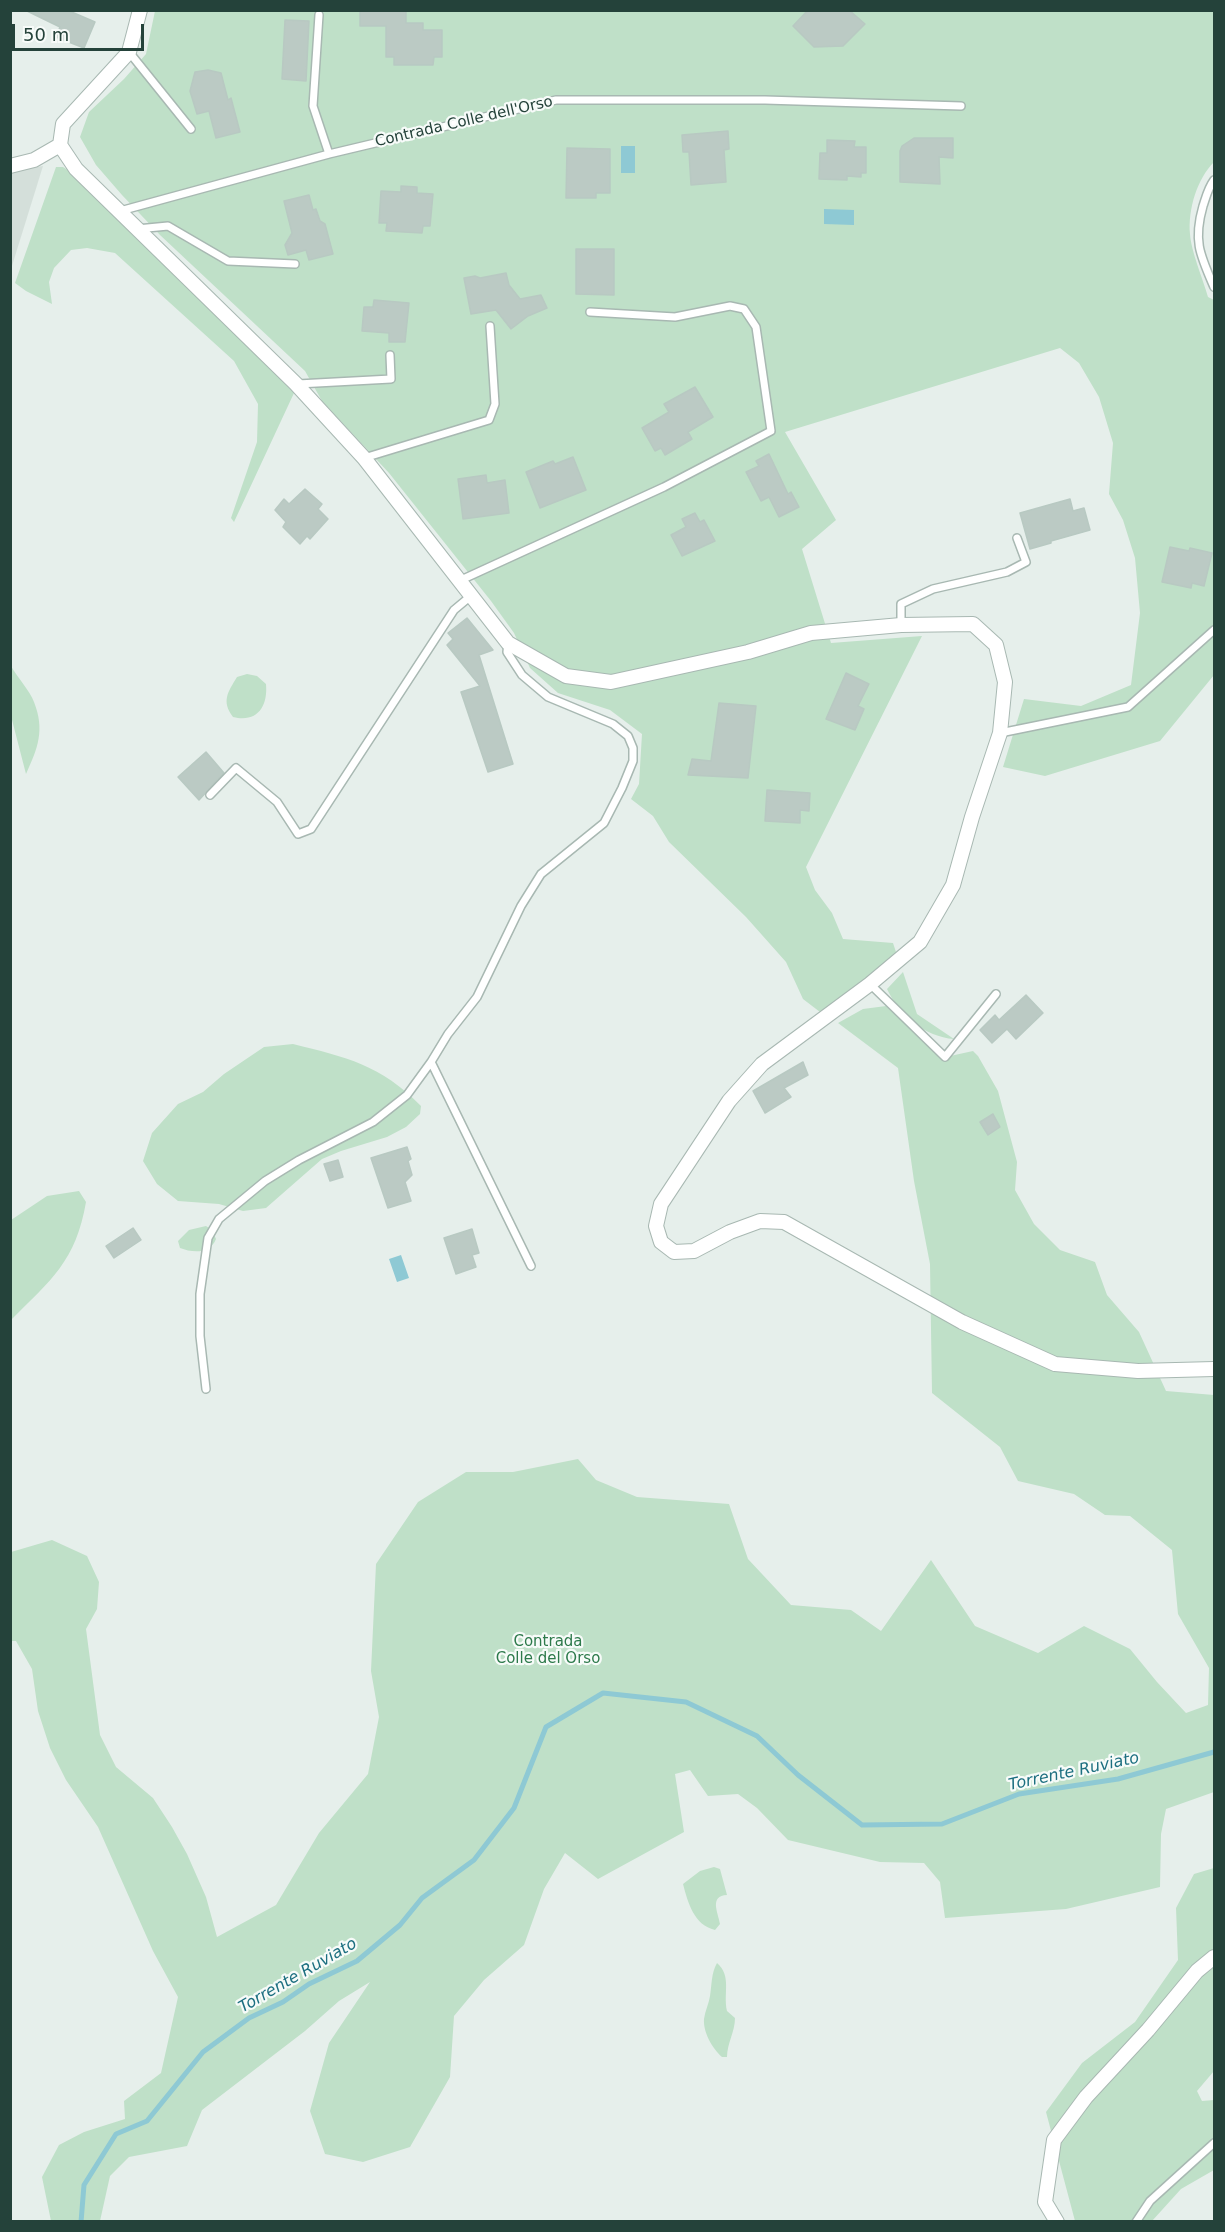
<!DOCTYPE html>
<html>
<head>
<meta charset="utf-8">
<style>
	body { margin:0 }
	#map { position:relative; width:1225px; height:2232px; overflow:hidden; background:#e6efeb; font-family:"DejaVu Sans",sans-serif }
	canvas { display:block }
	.frame { position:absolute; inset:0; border:12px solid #24423a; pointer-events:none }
	.scale { position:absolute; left:12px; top:24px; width:132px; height:27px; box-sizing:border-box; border:3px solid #24423a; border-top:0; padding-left:8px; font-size:18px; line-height:21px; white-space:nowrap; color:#24423a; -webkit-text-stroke:4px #f7fbf9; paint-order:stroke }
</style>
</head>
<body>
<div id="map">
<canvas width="1225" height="2232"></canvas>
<div class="frame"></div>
<div class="scale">50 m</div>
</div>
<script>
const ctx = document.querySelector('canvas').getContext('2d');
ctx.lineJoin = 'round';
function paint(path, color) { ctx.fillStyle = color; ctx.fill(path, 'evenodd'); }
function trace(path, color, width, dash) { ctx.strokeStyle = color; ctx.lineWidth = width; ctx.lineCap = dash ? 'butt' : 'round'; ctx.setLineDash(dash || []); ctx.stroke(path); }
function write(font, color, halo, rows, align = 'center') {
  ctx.font = font + ' "DejaVu Sans",sans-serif'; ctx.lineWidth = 4.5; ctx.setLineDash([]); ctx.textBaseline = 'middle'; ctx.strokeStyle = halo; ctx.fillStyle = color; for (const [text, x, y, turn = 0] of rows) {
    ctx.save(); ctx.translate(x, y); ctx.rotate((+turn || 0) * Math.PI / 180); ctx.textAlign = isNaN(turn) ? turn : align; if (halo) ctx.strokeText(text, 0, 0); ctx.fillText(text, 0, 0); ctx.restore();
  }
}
const built = new Path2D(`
	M43 166 11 269V171Z`);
const green = new Path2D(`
	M155 11H1214V162C1197 179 1188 209 1190 234 1191 251 1203 279 1208 297L1214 300V675L1160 741 1045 776 1003 767 1024 699 1081 706 1131 685 1140 613 1135 558 1123 520 1109 494 1113 443 1099 397 1079 363 1060 348 785 432 836 520 802 549 831 643 922 636 806 867 815 890 832 913 843 939 893 943 897 955 820 1012 803 999 786 962 746 917 669 842 653 816 631 799 639 784 642 734 610 710 558 693 530 668 514 633 491 601 389 473 322 401 305 371 160 235 122 195 96 165 80 137 89 112 124 79 146 54Z
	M56 167H63L71 172 118 214 294 393 234 522 231 518 257 442 258 404 234 361 115 253 87 248 71 250 54 268 49 282 52 304 26 291 15 283Z
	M11 666C17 677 30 691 34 702 45 730 38 748 26 774L11 716Z
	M247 674 257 676 266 684C268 707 257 723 233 717 221 701 228 692 237 677Z
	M903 972 917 1014 954 1039C925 1037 899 1015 887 989Z
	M886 1006 941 1058 973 1051 978 1056 998 1091 1017 1162 1015 1190 1034 1224 1060 1250 1095 1262 1107 1295 1139 1332 1166 1391 1214 1395V1792L1166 1809 1161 1834 1160 1887 1066 1909 945 1918 940 1882 924 1863 880 1862 788 1840 757 1808 738 1794 708 1796 690 1770 675 1774 684 1832 598 1879 565 1853 544 1889 524 1945 484 1980 454 2016 450 2077 410 2147 363 2162 325 2154 310 2111 329 2043 370 1982 339 2001 305 2031 202 2110 187 2146 129 2157 110 2176 100 2221H51L42 2177 59 2145 84 2132 125 2119 124 2101 161 2073 178 1997 153 1951 98 1827 66 1780 50 1748 38 1711 32 1669 16 1641H11V1552L52 1540 87 1556 99 1582 97 1609 86 1629 100 1735 116 1767 153 1798 172 1827 187 1854 206 1897 217 1937 276 1905 319 1833 368 1774 379 1717 371 1671 376 1564 418 1502 466 1472H513L578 1459 596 1480 637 1497 729 1504 748 1559 791 1605 851 1610 881 1631 931 1560 975 1626 1038 1653 1084 1626 1130 1649 1157 1682 1186 1713 1208 1705 1209 1668 1178 1614 1172 1550 1130 1516 1105 1515 1074 1494 1018 1481 1000 1447 932 1393 930 1264 914 1181 898 1068 838 1023 863 1009Z
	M293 1044C346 1057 381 1065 421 1106L420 1114 406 1127 387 1137 341 1151 322 1159 266 1208 243 1211 219 1204 178 1201 157 1184 143 1161 152 1133 178 1104 203 1092 224 1074 264 1047Z
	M79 1191 86 1202C76 1261 51 1280 11 1320V1220L47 1196Z
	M206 1226 212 1230 216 1239C210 1254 193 1253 180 1248L178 1241 189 1230Z
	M714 1867 720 1869 727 1895C709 1896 718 1912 720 1924L715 1930C694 1925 688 1903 683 1884L700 1871Z
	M1214 1868V2071L1197 2091 1202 2101 1214 2100V2170L1181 2189 1152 2221H1075L1046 2112 1082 2063 1135 2022 1178 1960 1176 1908 1194 1874Z
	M717 1963C732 1976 723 1993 727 2011L735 2018C735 2032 727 2043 727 2057H722C712 2048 703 2032 704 2019 705 2011 709 2003 710 1996 712 1984 711 1974 717 1963Z`);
const water = new Path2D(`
	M621 146H635V173H621Z
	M824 209 854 210V225L824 224Z
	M401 1255 409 1278 397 1282 389 1259Z`);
const stream = new Path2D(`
	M81 2222 84 2185 116 2134 147 2121 203 2052 249 2018 283 2002 309 1984 357 1961 400 1925 422 1898 474 1860 514 1808 546 1727 603 1693 686 1702 757 1736 798 1775 862 1825 942 1824 1019 1794 1118 1779 1214 1752`);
const building = new Path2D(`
	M25 10H67L95 22 84 48 56 37 60 27Z
	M360 10H406V23H423V30H442V57H434L433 65H394V57H386V26H360Z
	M808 10H849L865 24 843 46 814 47 793 26Z
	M285 20 309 21 306 81 282 79Z
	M208 70 221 73 228 100 231 98 240 132 216 138 209 111 197 114 190 91 195 72Z
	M728 131 729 149 724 150 726 182 691 185 689 152H683L682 135Z
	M914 138H953V158L939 157 940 184 900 182V151L902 146Z
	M827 140 855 141 854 147H866V173H861V177L847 176V180L819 179 820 153H827Z
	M567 148 610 149V193H596V198H566Z
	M401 186 417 187V193L433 194 430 226H423L422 233 386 231 387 223H379L381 191 401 192Z
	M309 195 313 210 316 209 320 221 325 224 333 254 309 260 306 250 288 255 285 245 292 233 284 201Z
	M576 249H614V295L576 294Z
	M506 273 509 285 520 299 541 295 547 308 528 316 511 329 496 310 471 314 464 278 475 276 480 278Z
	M374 300 409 303 405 342H389V333L362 331 364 307H373Z
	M695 387 713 417 688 432 692 439 665 455 661 448 655 451 642 428 669 412 664 404Z
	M769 454 788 494 791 492 799 507 779 517 769 497 761 501 746 472 759 466 756 461Z
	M573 457 586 490 540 508 526 472 553 461 555 464Z
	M486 475 487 483 505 480 509 513 463 519 458 479Z
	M305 489 322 504 318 509 328 519 310 539 307 536 300 544 283 527 286 522 275 510 284 499 289 504Z
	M1070 499 1073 511 1084 508 1090 530 1051 541V543L1030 549 1020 513Z
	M695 513 700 522 704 520 715 541 682 556 671 535 686 527 682 519Z
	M1170 547 1189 551 1190 548 1212 553 1204 586 1192 583 1191 588 1162 582Z
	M467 618 493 650 479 655 513 764 488 772 461 692 480 686 447 645 453 639 448 633Z
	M846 673 869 684 858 706 864 709 855 730 826 719Z
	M719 703 756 706 748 778 688 775 692 759 711 761Z
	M206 752 224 773 199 800 178 777Z
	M767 790 810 793 809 811 800 810V823L765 821Z
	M1026 995 1043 1013 1016 1039 1007 1029 992 1043 980 1030 995 1015 999 1020Z
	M803 1062 808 1075 784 1088 791 1097 765 1113 753 1091Z
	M993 1114 1000 1127 988 1135 980 1122Z
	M407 1147 411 1159 408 1161 412 1175 405 1182 411 1201 388 1208 371 1158Z
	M338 1160 343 1177 330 1181 324 1164Z
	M133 1228 141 1240 114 1258 106 1246Z
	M472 1229 479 1253 472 1255 476 1267 456 1274 444 1238Z`);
const service = new Path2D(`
	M319 15 313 106 329 154
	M129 52 191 129
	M1214 180C1208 188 1206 197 1203 206 1193 241 1200 255 1214 287
	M120 211 329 154 556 100H765L961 106
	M137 229 168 226 228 261 295 264
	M298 384 391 379 390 355
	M364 458 489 420 495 404 490 326
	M461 580 664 487 771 431 756 327 744 309 730 306 675 317 590 312
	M901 625V604L933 589 1007 572 1026 562 1017 538
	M508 643 507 652 522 675 548 697 613 724 628 736 633 748V761L622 788 604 823 541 874 521 906 477 997 448 1034 431 1062 531 1266
	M1000 733 1128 707 1214 630
	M210 795 236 768 277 802 298 834 311 829 454 610 472 595
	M870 984 945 1057 996 994
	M206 1389 200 1336V1294L208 1238 219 1219 265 1181 299 1160 373 1122 407 1095 431 1062
	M1136 2222 1150 2201 1214 2143`);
const minor = new Path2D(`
	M60 145 76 169 296 384 364 458 508 643 566 676 611 682 748 652 811 633 901 625 973 624 996 645 1005 682 1000 733 972 817 953 885 920 942 870 984 762 1064 729 1101 661 1204 656 1226 661 1242 674 1252 694 1251 730 1232 760 1221 784 1222 962 1322 1055 1364 1138 1371 1214 1369
	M10 166 34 160 60 145 63 124 129 52 140 10
	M1057 2222 1045 2202 1054 2140 1086 2097 1148 2030 1197 1971 1214 1957`);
const streetNames = [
	["Contrada Colle dell'Orso",464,122,-13]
];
const parkNames = [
	["Contrada",548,1642],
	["Colle del Orso",548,1659]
];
const waterNames = [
	["Torrente Ruviato",1074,1772,-12],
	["Torrente Ruviato",298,1976,-30]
];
paint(built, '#d4dfda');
paint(green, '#bfe0c8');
paint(water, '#8ec9d4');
trace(stream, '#8ec9d4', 5);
paint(building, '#bbcac4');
trace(building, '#b8c9c2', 1.5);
trace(service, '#a8b8b2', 10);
trace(minor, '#a8b8b2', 16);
trace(service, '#fff', 7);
trace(minor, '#fff', 14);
write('15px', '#24423a', '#f7fbf9', streetNames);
write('15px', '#2d7a4b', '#f7fbf9', parkNames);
write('italic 16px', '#1c6f80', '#f7fbf9', waterNames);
</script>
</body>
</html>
